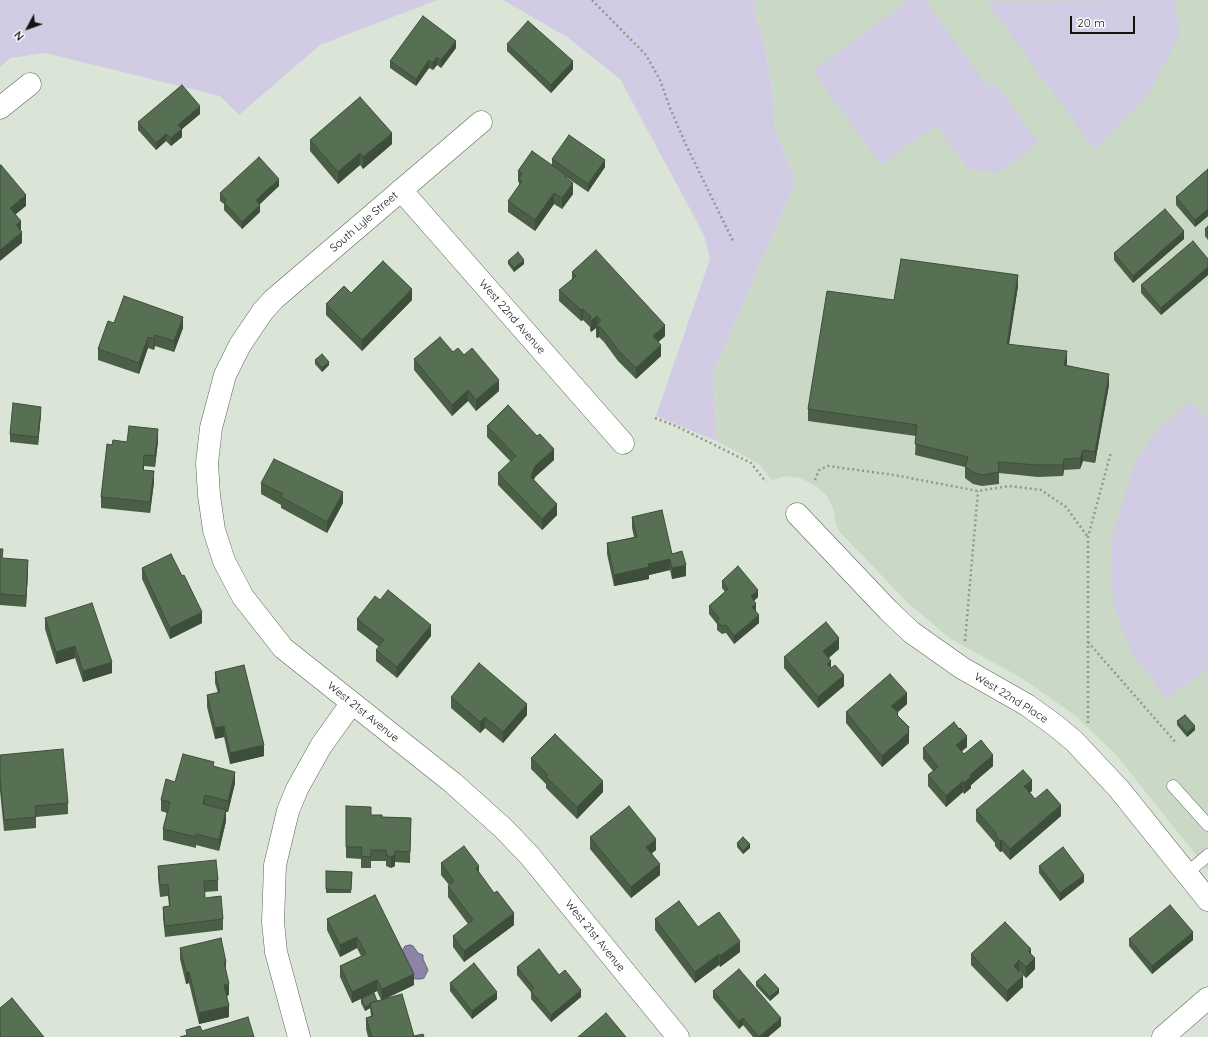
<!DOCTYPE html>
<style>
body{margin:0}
#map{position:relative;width:1208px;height:1037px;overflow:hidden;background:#dae5d8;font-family:Quicksand,sans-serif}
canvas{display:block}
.north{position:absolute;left:8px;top:8px;width:40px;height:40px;-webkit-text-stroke:3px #fff;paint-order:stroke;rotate:229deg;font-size:11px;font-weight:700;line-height:16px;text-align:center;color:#111511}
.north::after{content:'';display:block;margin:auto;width:14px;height:18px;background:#111511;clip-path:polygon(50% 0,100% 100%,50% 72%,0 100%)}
.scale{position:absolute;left:1070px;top:16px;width:65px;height:18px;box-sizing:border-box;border:2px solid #111511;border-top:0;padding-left:5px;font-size:12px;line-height:14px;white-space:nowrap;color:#111511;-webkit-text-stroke:3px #fff;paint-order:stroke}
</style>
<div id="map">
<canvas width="1208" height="1037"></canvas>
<div class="north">N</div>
<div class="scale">20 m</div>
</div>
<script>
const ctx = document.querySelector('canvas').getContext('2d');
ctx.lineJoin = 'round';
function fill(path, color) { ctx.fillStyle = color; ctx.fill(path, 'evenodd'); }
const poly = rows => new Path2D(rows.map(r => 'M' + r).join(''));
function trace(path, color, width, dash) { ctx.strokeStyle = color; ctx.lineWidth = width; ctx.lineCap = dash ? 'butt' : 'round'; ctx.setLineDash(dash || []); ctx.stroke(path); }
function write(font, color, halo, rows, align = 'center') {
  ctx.font = font + ' Quicksand,sans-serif'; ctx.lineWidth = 3; ctx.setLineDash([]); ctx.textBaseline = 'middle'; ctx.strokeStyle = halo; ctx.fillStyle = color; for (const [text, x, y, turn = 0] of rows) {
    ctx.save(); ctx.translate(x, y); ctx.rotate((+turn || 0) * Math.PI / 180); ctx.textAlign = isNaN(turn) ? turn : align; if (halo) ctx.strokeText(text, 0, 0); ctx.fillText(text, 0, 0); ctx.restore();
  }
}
const built = poly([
 [756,0,1208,0,1208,870,1117,756,1076,716,1020,677,951,639,909,604,840,532,836,525,833,508,827,496,816,486,800,478,786,476,772,480,759,464,717,441,713,374,796,181,775,131,771,81,764,43,754,9]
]);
const green = poly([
 [0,0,437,0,320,45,239,115,220,96,45,53,11,58,0,67],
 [503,0,756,0,754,9,764,43,771,81,775,131,796,181,713,374,717,441,656,416,710,259,704,235,620,79,567,37],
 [909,0,925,0,988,87,995,83,1039,143,998,173,968,169,936,125,881,165,813,71],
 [1175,0,1180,33,1150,92,1095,150,986,1],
 [1190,401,1208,419,1208,669,1167,699,1131,652,1113,602,1111,540,1135,462,1156,432]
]);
const water = poly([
 [410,945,413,946,418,953,423,955,423,959,428,970,424,978,421,979,415,979,412,977,402,951,405,946,410,945]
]);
const path = poly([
 [592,0,646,55,660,80,670,108,687,147,734,243],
 [655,418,676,426,751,463,766,482],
 [815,480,819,470,828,466,894,475,978,491,1009,486,1041,490,1066,507,1088,537],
 [965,641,978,491],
 [1088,642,1177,744],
 [1088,723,1088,537,1111,452]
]);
const lane = poly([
 [1173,786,1208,825],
 [1187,873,1208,855]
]);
const street = poly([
 [0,108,30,84],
 [481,122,274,299,263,311,240,345,225,375,211,428,207,463,209,495,214,530,224,561,243,597,283,648,453,783,503,828,529,855,678,1037],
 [401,190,623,443],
 [797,514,888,610,911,632,962,668,1027,705,1056,726,1074,741,1119,789,1208,900],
 [299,1037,276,952,273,922,275,865,288,811,297,789,321,746,351,704]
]);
const secondary = poly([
 [1163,1037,1208,998]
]);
const wall = poly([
 [507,44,573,69,551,93,507,51],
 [456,48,441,68,437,65,433,70,429,68,416,86,390,68,390,61],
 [200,114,182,129,182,137,171,146,166,141,156,150,138,130,138,122],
 [310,140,392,144,363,169,360,165,338,184,310,151],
 [552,159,605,167,588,192,566,177,573,194,562,209,554,204,535,231,508,212,508,201,519,186,519,182,518,182,518,171,552,165],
 [1208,169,1208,216,1195,227,1176,205,1176,197],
 [279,186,259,204,260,212,242,229,224,210,224,204,220,201,220,193],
 [1208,226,1208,240,1205,236,1205,229],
 [1184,239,1133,283,1114,260,1114,253],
 [1208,259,1208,275,1161,315,1141,293,1141,285],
 [508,261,524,264,514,272,508,264],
 [572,272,665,336,658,342,661,356,636,379,618,361,604,342,599,337,597,338,596,337,596,328,591,332,590,330,590,327,583,320,581,321,559,301,559,290,572,280],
 [1018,286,1009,345,1067,363,1066,366,1109,385,1095,463,1083,461,1080,469,1064,470,1063,476,1038,477,999,473,999,484,982,486,973,484,965,478,965,467,915,455,916,436,808,421,808,409,894,300],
 [351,293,412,300,362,351,326,315,326,304],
 [114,323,183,328,174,352,155,346,154,350,148,348,139,374,98,360,98,349],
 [453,352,499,391,476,411,468,401,452,416,414,370,414,359],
 [315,360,329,365,322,372,315,364],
 [41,414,38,445,10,442,10,434],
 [487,426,554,460,535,477,534,480,557,515,542,530,498,485,498,473,511,462,487,437],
 [158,441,155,467,144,466,144,470,154,482,150,513,101,508,101,497,127,442],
 [261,483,343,503,327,533,281,508,281,505,261,494],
 [632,517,672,554,686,576,672,579,670,570,649,575,649,579,614,586,607,554,607,543,634,537,632,528],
 [0,549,3,558,28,571,26,607,0,605],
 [142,568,202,623,170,639,142,579],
 [722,581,758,597,754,601,756,611,759,623,734,644,726,633,722,634,717,630,717,624,709,614,709,606,725,592,722,588],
 [380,600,431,636,397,678,376,661,376,650,379,647,357,630,357,619],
 [45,618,112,673,83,682,75,658,56,664,45,629],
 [839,649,829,658,831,661,831,668,844,686,818,708,784,668,784,657],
 [215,672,264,756,230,764,224,737,215,739,207,707,207,695,218,693,215,683],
 [451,697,527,715,503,743,485,728,480,733,451,708],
 [907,704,898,712,898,717,909,731,909,743,882,767,846,723,846,712],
 [1177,721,1195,730,1187,737,1177,725],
 [967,747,962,751,964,754,993,766,971,785,971,788,964,794,963,792,946,807,928,786,928,775,933,771,923,759,923,748],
 [0,755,68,803,68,814,36,817,36,828,4,831,0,791],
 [531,758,603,792,577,819,546,788,546,784,531,769],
 [214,766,235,783,228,812,226,812,226,821,219,851,196,845,196,848,163,840,163,829,167,813,161,811,161,800,175,782],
 [1032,791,1030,792,1035,799,1061,816,1010,860,1002,851,1000,852,995,846,995,843,976,821,976,810],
 [346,806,371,815,382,817,411,818,410,863,395,862,395,866,391,868,386,866,386,861,371,861,371,868,361,868,361,859,346,858],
 [590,837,656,850,652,853,660,875,631,898,590,849],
 [737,843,750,848,743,854,737,847],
 [441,863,479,872,514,925,464,962,453,947,453,936,468,924,448,897,448,886,449,885,441,875],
 [158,866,218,880,218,891,205,892,205,898,223,919,223,930,165,937,163,918,163,907,169,906,168,896,160,897,158,877],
 [1039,866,1084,882,1060,901,1039,873],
 [326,871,352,872,351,893,326,893],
 [375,895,414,985,385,999,414,1036,424,1037,368,1037,366,1029,366,1018,371,1016,370,1008,365,1011,361,1003,361,999,377,1001,381,1000,377,991,352,1003,340,977,340,966,361,956,357,948,340,957,327,930,327,919],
 [655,919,698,927,740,952,720,967,719,965,695,983,655,930],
 [1129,939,1193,940,1152,974,1129,946],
 [180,948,226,973,229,995,227,996,229,1017,199,1024,189,983,186,984,180,959],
 [971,954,1031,954,1035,969,1026,978,1019,971,1023,987,1007,1002,971,965],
 [517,967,559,975,581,997,551,1022,531,999,531,992,517,975],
 [756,982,779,993,770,1001,756,986],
 [450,983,497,999,472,1019,450,991],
 [713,991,781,1026,768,1037,753,1037,743,1025,739,1029,713,998]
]);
const shadedWall = poly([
 [456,41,456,48,441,68,441,60],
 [437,57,437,65,433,70,433,63],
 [429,60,429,68,416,86,416,79],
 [573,61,573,69,551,93,551,85],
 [200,106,200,114,182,129,182,137,171,146,171,138,178,125],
 [392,133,392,144,363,169,363,157],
 [166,134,166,141,156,150,156,143],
 [360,153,360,165,338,184,338,172],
 [605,160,605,167,588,192,588,184],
 [279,179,279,186,256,208,256,200],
 [573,183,573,194,562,209,562,198],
 [554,193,554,204,535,231,535,220],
 [26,195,26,206,10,219,10,208],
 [260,205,260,212,242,229,242,222],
 [1208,209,1208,216,1195,227,1195,220],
 [21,221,21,232,16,225],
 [1184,231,1184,239,1133,283,1133,276],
 [22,232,22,243,0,261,0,250],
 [524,260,524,264,514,272,514,268],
 [1208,267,1208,275,1161,315,1161,308],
 [1018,275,1018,286,1007,356,1007,344],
 [412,289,412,300,362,351,362,340],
 [583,309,583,320,581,321,581,310],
 [597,316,597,327,596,326,596,328,591,332,591,321],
 [183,317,183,328,174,352,174,341],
 [665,325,665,336,653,347,653,336],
 [599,326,599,337,597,338,597,327],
 [155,335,155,346,154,350,154,339],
 [148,337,148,348,139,374,139,363],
 [661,345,661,356,636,379,636,368],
 [1067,351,1067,363,1064,376,1064,365],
 [329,362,329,365,322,372,322,368],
 [1109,374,1109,385,1095,463,1095,452],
 [499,380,499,391,476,411,476,400],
 [468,390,468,401,452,416,452,405],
 [41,407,41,414,38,445,38,437],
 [158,429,158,441,155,467,155,456],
 [554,449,554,460,535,477,531,488,531,477,535,466],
 [1083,450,1083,461,1080,469,1080,458],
 [144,455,144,466,143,481,143,470],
 [1064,459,1064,470,1063,476,1063,465],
 [154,471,154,482,150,513,150,502],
 [343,492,343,503,327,533,327,522],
 [557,504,557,515,542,530,542,519],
 [670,559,670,570,649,575,649,579,614,586,614,575,648,564],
 [28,560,28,571,26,607,26,596],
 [686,565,686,576,672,579,672,568],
 [758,590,758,597,751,603,751,596],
 [756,604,756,612,752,607],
 [202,612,202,623,170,639,170,628],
 [759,615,759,623,734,644,734,636],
 [431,625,431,636,397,678,397,667],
 [839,638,839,649,823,662,823,651],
 [75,646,75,658,56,664,56,652],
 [831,661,831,672,827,664],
 [112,662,112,673,83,682,83,671],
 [844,675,844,686,818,708,818,697],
 [907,693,907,704,891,718,891,706],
 [527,704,527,715,503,743,503,732],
 [485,717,485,728,480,733,480,722],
 [224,726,224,737,215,739,215,728],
 [1195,726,1195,730,1187,737,1187,733],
 [909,727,909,733,909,732,909,743,882,767,882,756,908,730],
 [967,736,967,747,956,756,956,745],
 [264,745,264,756,230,764,230,753],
 [993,755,993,766,971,785,971,788,964,794,964,783,970,775],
 [235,772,235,783,228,812,228,801],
 [1032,780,1032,791,1024,797,1024,786],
 [603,781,603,792,577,819,577,807],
 [963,781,963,792,946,807,946,796],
 [205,795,205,806,203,804],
 [1061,805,1061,816,1010,860,1010,849],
 [226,810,226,821,219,851,219,840],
 [656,839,656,850,646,858,646,847],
 [1002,840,1002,851,1000,852,1000,841],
 [750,844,750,848,743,854,743,851],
 [395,855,395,866,391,868,391,857],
 [660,864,660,875,631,898,631,887],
 [479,866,479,877,476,868],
 [1084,875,1084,882,1060,901,1060,893],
 [514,913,514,925,464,962,464,951],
 [1193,932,1193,940,1152,974,1152,966],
 [357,937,357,948,340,957,340,945],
 [740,941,740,952,720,967,720,956],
 [1031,949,1031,960,1028,951],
 [719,954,719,965,695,983,695,972],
 [1035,958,1035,969,1026,978,1026,967],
 [1019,960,1019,971,1014,966],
 [224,962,226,962,226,973],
 [186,972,189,972,189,983,186,984],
 [414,974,414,985,382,1000,382,989],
 [1023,976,1023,987,1007,1002,1007,991],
 [377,980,377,991,352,1003,352,992],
 [229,984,229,995,224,996,224,985],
 [779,989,779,993,770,1001,770,997],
 [581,990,581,997,551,1022,551,1015],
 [497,992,497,999,472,1019,472,1011],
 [370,1005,370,1008,365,1011,365,1007],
 [229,1006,229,1017,199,1024,199,1013],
 [743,1018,743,1025,739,1029,739,1022],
 [781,1018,781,1026,768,1037,759,1037]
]);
const building = poly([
 [423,16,456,41,441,60,437,57,433,63,429,60,416,79,390,61,423,16],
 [528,21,573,61,551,85,507,44,528,21],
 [182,85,200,106,178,125,182,129,171,138,166,134,156,143,138,122,182,85],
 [360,97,392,133,363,157,360,153,338,172,310,140,360,97],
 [569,135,605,160,588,184,552,159,569,135],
 [532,151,566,175,565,177,573,183,562,198,554,193,535,220,508,201,522,181,519,179,522,173,518,171,532,151],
 [259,157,279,179,256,200,260,205,242,222,224,202,226,200,220,193,259,157],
 [1,165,26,195,10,208,21,221,16,225,22,232,0,250,0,166,1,165],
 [1208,169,1208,209,1195,220,1176,197,1208,169],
 [1165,209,1184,231,1133,276,1114,253,1165,209],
 [1208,226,1208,233,1205,229,1208,226],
 [1193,241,1208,259,1208,267,1161,308,1141,285,1193,241],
 [596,250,665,325,653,336,661,345,636,368,618,350,604,331,599,326,597,327,596,326,601,320,597,316,591,321,590,319,591,317,583,309,581,310,559,290,576,276,572,272,596,250],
 [518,252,524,260,514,268,508,261,518,252],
 [901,259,1018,275,1007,344,1067,351,1064,365,1109,374,1095,452,1083,450,1080,458,1064,459,1063,465,1038,465,998,462,999,472,982,475,973,472,965,467,968,457,915,444,917,425,808,409,827,291,894,300,901,259],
 [383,261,412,289,362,340,326,304,344,286,351,293,383,261],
 [124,296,183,317,174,341,155,335,154,339,148,337,139,363,98,349,108,321,114,323,124,296],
 [440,337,453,352,458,348,464,355,472,348,499,380,476,400,468,390,452,405,414,359,440,337],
 [322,354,329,362,322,368,315,360,322,354],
 [13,403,41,407,38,437,10,434,13,403],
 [508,405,537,436,540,434,554,449,535,466,531,477,557,504,542,519,498,473,516,456,487,426,508,405],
 [129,426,158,429,155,456,144,455,143,470,154,471,150,502,101,497,107,444,112,445,113,440,127,442,129,426],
 [274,459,343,492,327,522,281,497,283,494,261,483,274,459],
 [662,510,672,554,682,551,686,565,672,568,670,559,648,564,649,567,614,575,607,543,637,537,632,517,662,510],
 [0,549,3,549,2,558,28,560,26,596,0,594,0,549],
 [171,554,182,576,184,575,202,612,170,628,142,568,171,554],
 [738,566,758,590,751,596,756,604,752,607,759,615,734,636,726,625,722,626,717,622,719,618,709,606,728,589,722,581,738,566],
 [388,590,431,625,397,667,376,650,384,640,357,619,375,596,380,600,388,590],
 [92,603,112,662,83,671,75,646,56,652,45,618,92,603],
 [826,622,839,638,823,651,831,661,827,664,831,668,835,665,844,675,818,697,784,657,826,622],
 [479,663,527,704,503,732,485,717,480,722,451,697,479,663],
 [244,665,264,745,230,753,224,726,215,728,207,695,220,692,215,672,244,665],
 [890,674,907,693,891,706,898,712,897,715,909,727,908,730,909,732,882,756,846,712,890,674],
 [1185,715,1195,726,1187,733,1177,721,1185,715],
 [954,722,959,729,960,728,967,736,956,745,964,754,981,740,993,755,970,775,971,777,964,783,963,781,946,796,928,775,938,767,923,748,954,722],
 [555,734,603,781,577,807,546,777,548,775,531,758,555,734],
 [63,749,68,803,35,806,36,817,4,820,0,779,0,755,63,749],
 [183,754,214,762,213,766,235,772,228,801,205,795,203,804,226,810,219,840,196,834,196,837,163,829,170,802,161,800,166,779,175,782,183,754],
 [1023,770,1032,780,1024,786,1035,799,1047,789,1061,805,1010,849,1002,840,1000,841,995,835,997,834,976,810,1023,770],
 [346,806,371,807,371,815,382,815,382,817,411,818,410,852,395,851,395,855,391,857,386,855,386,850,371,850,371,857,361,856,362,847,346,847,346,806],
 [629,806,656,839,646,847,660,864,631,887,590,837,629,806],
 [743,837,750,844,743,851,737,843,743,837],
 [464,846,479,866,476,868,494,893,497,891,514,913,464,951,453,936,473,920,448,886,454,881,441,863,464,846],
 [1063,847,1084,875,1060,893,1039,866,1063,847],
 [216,860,218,880,204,881,205,898,221,896,223,919,165,926,163,907,170,906,168,885,160,885,158,866,216,860],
 [326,871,352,872,351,890,326,889,326,871],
 [375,895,414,974,382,989,377,980,352,992,340,966,366,954,357,937,340,945,327,919,375,895],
 [679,901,698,927,719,912,740,941,720,956,719,954,695,972,655,919,679,901],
 [1170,905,1193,932,1152,966,1129,939,1170,905],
 [1005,922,1031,949,1028,951,1035,958,1026,967,1019,960,1014,966,1023,976,1007,991,971,954,1005,922],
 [221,938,226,962,224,962,229,984,224,985,229,1006,199,1013,189,972,186,972,180,948,221,938],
 [539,949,559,975,565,970,581,990,551,1015,531,991,534,988,517,967,539,949],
 [474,963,497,992,472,1011,450,983,474,963],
 [739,969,781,1018,759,1037,743,1018,739,1022,713,991,739,969],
 [765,974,779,989,770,997,756,982,765,974],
 [374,993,377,1001,370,1003,370,1005,365,1007,361,999,374,993],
 [402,994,414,1036,423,1034,424,1037,372,1037,366,1018,373,1016,370,1003,402,994],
 [12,998,44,1037,0,1037,0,1035,1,1034,0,1033,0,1008,12,998],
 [606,1013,626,1037,578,1037,606,1013],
 [248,1017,254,1037,180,1037,187,1035,186,1030,200,1026,202,1031,248,1017]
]);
const streetNames = [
 ["South Lyle Street",364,222,-41],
 ["West 22nd Avenue",512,317,49],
 ["West 22nd Place",1011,698,32],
 ["West 21st Avenue",363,712,39],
 ["West 21st Avenue",595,936,51]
];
fill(built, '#c9d9c6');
fill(green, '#d1cce4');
fill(water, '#8c84a7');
trace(water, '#67637a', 1);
trace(lane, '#5e675c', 13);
trace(street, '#5e675c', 23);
trace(secondary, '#5e675c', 23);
trace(path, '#90988f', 2.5, [2, 3]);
trace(lane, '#fff', 12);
trace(street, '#fff', 22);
trace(secondary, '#fff', 22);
fill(wall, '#4b5f47');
fill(shadedWall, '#3d4e3a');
fill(building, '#576f53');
trace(building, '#3d4e3a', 1);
write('11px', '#111511', '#fff', streetNames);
</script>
